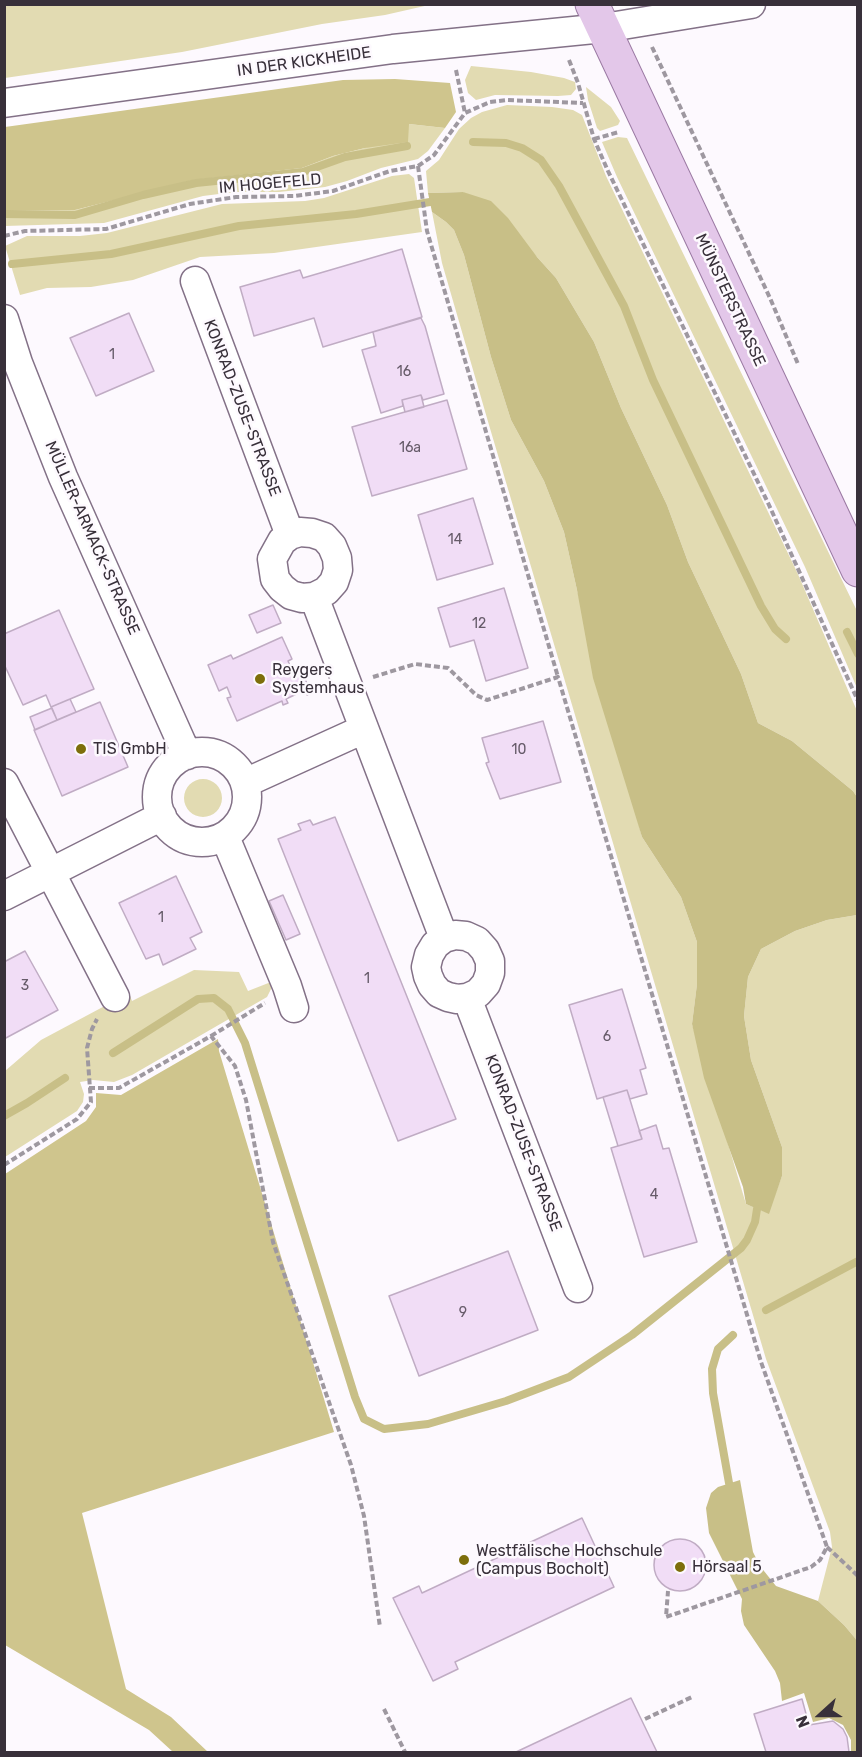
<!DOCTYPE html>
<meta charset="utf-8">
<style>
body{margin:0}
#map{position:relative;width:862px;height:1757px;overflow:hidden;background:#fdf9fe;font-family:Rubik,sans-serif}
canvas{display:block}
.frame{position:absolute;inset:0;border:6px solid #38303a;pointer-events:none}
.north{position:absolute;left:790px;top:1685px;width:60px;height:60px;-webkit-text-stroke:4px #fdf9fe;paint-order:stroke;rotate:249deg;font-size:16px;font-weight:700;line-height:24px;text-align:center;color:#38303a}
.north::after{content:'';display:block;margin:auto;width:21px;height:27px;background:#38303a;clip-path:polygon(50% 0,100% 100%,50% 72%,0 100%)}
</style>
<div id="map">
<canvas width="862" height="1757"></canvas>
<div class="frame"></div>
<div class="north">N</div>
</div>
<script>
const ctx = document.querySelector('canvas').getContext('2d');
ctx.lineJoin = 'round';
function fill(path, color) { ctx.fillStyle = color; ctx.fill(path, 'evenodd'); }
const poly = rows => new Path2D(rows.map(r => 'M' + r).join(''));
function trace(path, color, width, dash) { ctx.strokeStyle = color; ctx.lineWidth = width; ctx.lineCap = dash ? 'butt' : 'round'; ctx.setLineDash(dash || []); ctx.stroke(path); }
function write(font, color, halo, rows, align = 'center') {
  ctx.font = font + ' Rubik,sans-serif'; ctx.lineWidth = 5; ctx.setLineDash([]); ctx.textBaseline = 'middle'; ctx.strokeStyle = halo; ctx.fillStyle = color; for (const [text, x, y, turn = 0] of rows) {
    ctx.save(); ctx.translate(x, y); ctx.rotate((+turn || 0) * Math.PI / 180); ctx.textAlign = isNaN(turn) ? turn : align; if (halo) ctx.strokeText(text, 0, 0); ctx.fillText(text, 0, 0); ctx.restore();
  }
}
const green = poly([
 [4,5,5,4,429,5,385,15,322,24,182,52,5,78],
 [471,66,531,72,564,78,575,82,576,89,571,95,558,96,495,95,476,100,468,93,465,80],
 [586,87,611,107,620,121,618,125,600,131,597,128,588,100],
 [507,105,552,107,573,110,582,115,606,176,797,572,857,711,857,797,853,791,792,741,758,723,741,674,688,562,667,505,621,408,594,342,556,278,537,257,463,192,428,193,426,171,439,160,459,129,471,118,482,112],
 [409,124,445,128,428,151,418,159,381,168,347,181,325,187,279,192,235,192,203,196,104,223,5,226,4,211,75,210,193,180,302,168,333,156,365,148],
 [618,137,627,138,857,611,857,688,805,567,617,177,602,142],
 [409,174,414,178,422,232,274,253,200,257,133,280,91,287,47,288,20,295,5,246,27,236,80,236,107,233,222,204,305,201,324,198,392,176],
 [432,212,446,222,454,230,464,255,491,357,511,420,544,481,564,532,577,590,642,837,681,897,697,942,697,984,692,1024,746,1204,768,1213,782,1176,782,1147,751,1060,744,1016,748,977,761,949,795,931,827,920,857,915,857,1643,855,1638,844,1625,818,1601,832,1547,830,1532,766,1359,489,425,442,263],
 '184 798a19 19 0 1 1 38 0a19 19 0 1 1-38 0Z',
 [194,970,239,972,248,991,271,982,273,985,267,997,132,1075,114,1082,93,1080,80,1082,84,1094,83,1102,77,1111,5,1157,5,1071,41,1040,129,993,132,1001]
]);
const forest = poly([
 [395,79,450,83,456,112,445,128,409,124,408,142,365,148,333,156,302,168,193,180,75,210,5,211,5,127,343,80],
 [218,1039,219,1051,334,1432,82,1513,126,1689,171,1717,208,1752,173,1752,149,1730,5,1645,5,1174,86,1121,96,1107,96,1093,121,1095]
]);
const water = poly([
 [463,192,491,201,508,218,537,257,556,278,594,342,621,408,667,505,688,562,741,674,758,723,792,741,853,791,857,797,857,915,827,920,795,931,761,949,748,977,744,1016,751,1060,782,1147,782,1176,769,1214,746,1204,743,1187,704,1078,692,1024,697,984,697,942,681,897,642,837,593,678,577,590,564,532,544,481,511,420,491,357,464,255,454,230,446,222,432,212,428,193],
 [740,1480,753,1552,760,1566,776,1586,818,1601,844,1625,855,1638,858,1643,857,1752,851,1752,851,1740,843,1725,829,1718,813,1722,804,1693,782,1701,780,1683,775,1671,744,1625,741,1611,742,1599,709,1533,706,1508,711,1493,718,1487]
]);
const stream = poly([
 [473,142,506,143,522,148,541,160,559,186,624,306,653,380,761,606,775,629,786,639],
 [4,214,75,215,143,195,196,183,303,172,345,157,407,146],
 [12,264,111,254,239,226,356,214,430,202],
 [847,632,858,654],
 [113,1053,198,999,214,998,228,1009,245,1043,355,1397,364,1419,384,1429,428,1424,506,1401,569,1377,632,1335,741,1248,747,1240,755,1222,757,1209],
 [4,1116,27,1103,65,1078],
 [766,1310,858,1261],
 [729,1483,713,1393,712,1369,718,1349,733,1335]
]);
const building = poly([
 [402,249,422,317,323,347,314,318,254,336,240,287,300,270,303,278,402,249],
 [129,313,154,371,96,396,70,338,129,313],
 [421,318,425,326,444,394,423,400,421,395,402,400,403,406,381,413,362,350,376,346,373,332,421,318],
 [421,395,424,407,405,412,402,400,421,395],
 [447,400,467,469,372,496,352,427,447,400],
 [473,498,493,564,437,580,418,515,473,498],
 [504,588,528,668,486,681,474,640,450,647,438,608,504,588],
 [273,605,281,623,257,633,249,615,273,605],
 [59,610,94,689,51,707,46,695,23,705,4,664,4,634,59,610],
 [282,637,292,659,288,661,292,670,300,667,311,693,307,695,305,690,286,699,288,703,283,705,282,701,237,721,227,698,231,697,227,687,219,691,208,665,231,655,233,659,282,637],
 [70,699,76,712,57,720,51,707,70,699],
 [100,702,128,767,62,796,34,730,100,702],
 [52,708,57,720,35,730,30,717,52,708],
 [543,721,561,782,500,799,486,763,489,762,482,738,543,721],
 [335,817,456,1119,398,1141,278,839,301,830,298,824,310,820,313,825,335,817],
 [176,876,202,932,190,938,196,949,163,965,159,954,146,959,119,903,176,876],
 [283,895,300,934,286,940,269,901,283,895],
 [25,951,58,1010,4,1039,4,962,25,951],
 [622,989,646,1068,640,1070,647,1094,630,1099,627,1090,597,1099,569,1005,622,989],
 [627,1090,642,1139,618,1146,603,1097,627,1090],
 [656,1125,663,1149,669,1148,697,1242,644,1257,611,1148,642,1139,639,1131,656,1125],
 [508,1251,538,1330,419,1376,389,1296,508,1251],
 [582,1518,614,1587,455,1662,458,1669,433,1681,393,1598,419,1586,422,1593,582,1518],
 '654 1565a26 26 0 1 1 52 0a26 26 0 1 1-52 0Z',
 [631,1698,657,1752,516,1752,631,1698],
 [802,1699,809,1725,833,1721,843,1729,847,1737,849,1752,766,1752,754,1714,802,1699]
]);
const path = poly([
 [652,47,770,298,798,364],
 [569,60,578,83,594,139,608,171,769,505,858,701],
 [456,70,465,113],
 [594,139,619,132],
 [418,166,427,231,558,677],
 [4,236,25,231,106,229,190,204,236,197,294,196,333,191,390,171,418,166,434,155,465,113,490,102,507,100,583,103],
 [373,677,415,664,448,668,476,695,487,700,558,677,761,1362,827,1547,820,1560,811,1567,666,1617,668,1591],
 [211,1036,265,1003],
 [89,1088,119,1088,211,1036,235,1066,246,1100,273,1242,351,1465,364,1516,380,1627],
 [4,1165,77,1119,91,1102,87,1048,92,1029,97,1019],
 [827,1547,858,1576],
 [384,1709,405,1752],
 [645,1719,692,1697]
]);
const minor = poly([
 [4,103,393,49,604,28,751,4],
 [195,281,290,535,300,532,312,533,324,537,332,546,337,558,338,570,334,582,326,591,314,597,302,598,291,595,282,588,275,579,272,559,282,541,290,535],
 [4,319,18,363,63,477,187,755],
 [314,597,444,938,435,945,429,955,426,967,428,976,432,985,439,993,448,997,457,999,467,998,478,993,486,984,490,973,490,961,485,950,477,941,466,936,455,935,444,938],
 '157 797a45 45 0 1 1 90 0a45 45 0 1 1-90 0Z',
 [4,783,115,997],
 [245,783,364,729],
 [225,837,287,986,294,1008],
 [4,896,162,816],
 [467,998,578,1288]
]);
const major = poly([
 [592,4,858,570]
]);
const markers = [
 [260,679,6,"#7d6e0b"],
 [81,749,6,"#7d6e0b"],
 [464,1560,6,"#7d6e0b"],
 [680,1567,6,"#7d6e0b"]
];
const numberNames = [
 ["1",112,355],
 ["16",404,372],
 ["16a",410,448],
 ["14",455,540],
 ["12",479,624],
 ["10",519,750],
 ["1",161,918],
 ["1",367,979],
 ["3",25,986],
 ["6",607,1037],
 ["4",654,1195],
 ["9",463,1313]
];
const streetNames = [
 ["IN DER KICKHEIDE",304,62,-8],
 ["IM HOGEFELD",270,184,-5],
 ["MÜNSTERSTRASSE",730,300,65],
 ["KONRAD-ZUSE-STRASSE",242,408,69],
 ["MÜLLER-ARMACK-STRASSE",92,538,66],
 ["KONRAD-ZUSE-STRASSE",523,1143,69]
];
const poiNames = [
 ["Reygers",272,670],
 ["Systemhaus",272,688],
 ["TIS GmbH",93,749],
 ["Westfälische Hochschule",476,1551],
 ["(Campus Bocholt)",476,1569],
 ["Hörsaal 5",692,1567]
];
fill(green, '#e2dbb2');
fill(forest, '#cfc58d');
fill(water, '#c8bf87');
trace(stream, '#c8bf87', 8);
fill(building, '#f1ddf6');
trace(building, '#c0acc4', 1.5);
trace(minor, '#837187', 31);
trace(major, '#9b7aa3', 35);
trace(path, '#9e98a0', 4, [6, 3]);
trace(minor, '#fff', 28);
trace(major, '#e3c7e9', 33);
for (const [x, y, r, color] of markers) { const dot = new Path2D(); dot.arc(x, y, r, 0, 2 * Math.PI); ctx.fillStyle = color; ctx.fill(dot); trace(dot, '#fdf9fe', 2); }
write('14px', '#665b69', null, numberNames);
write('16px', '#38303a', '#fdf9fe', streetNames);
write('16px', '#38303a', '#fdf9fe', poiNames, 'left');
</script>
